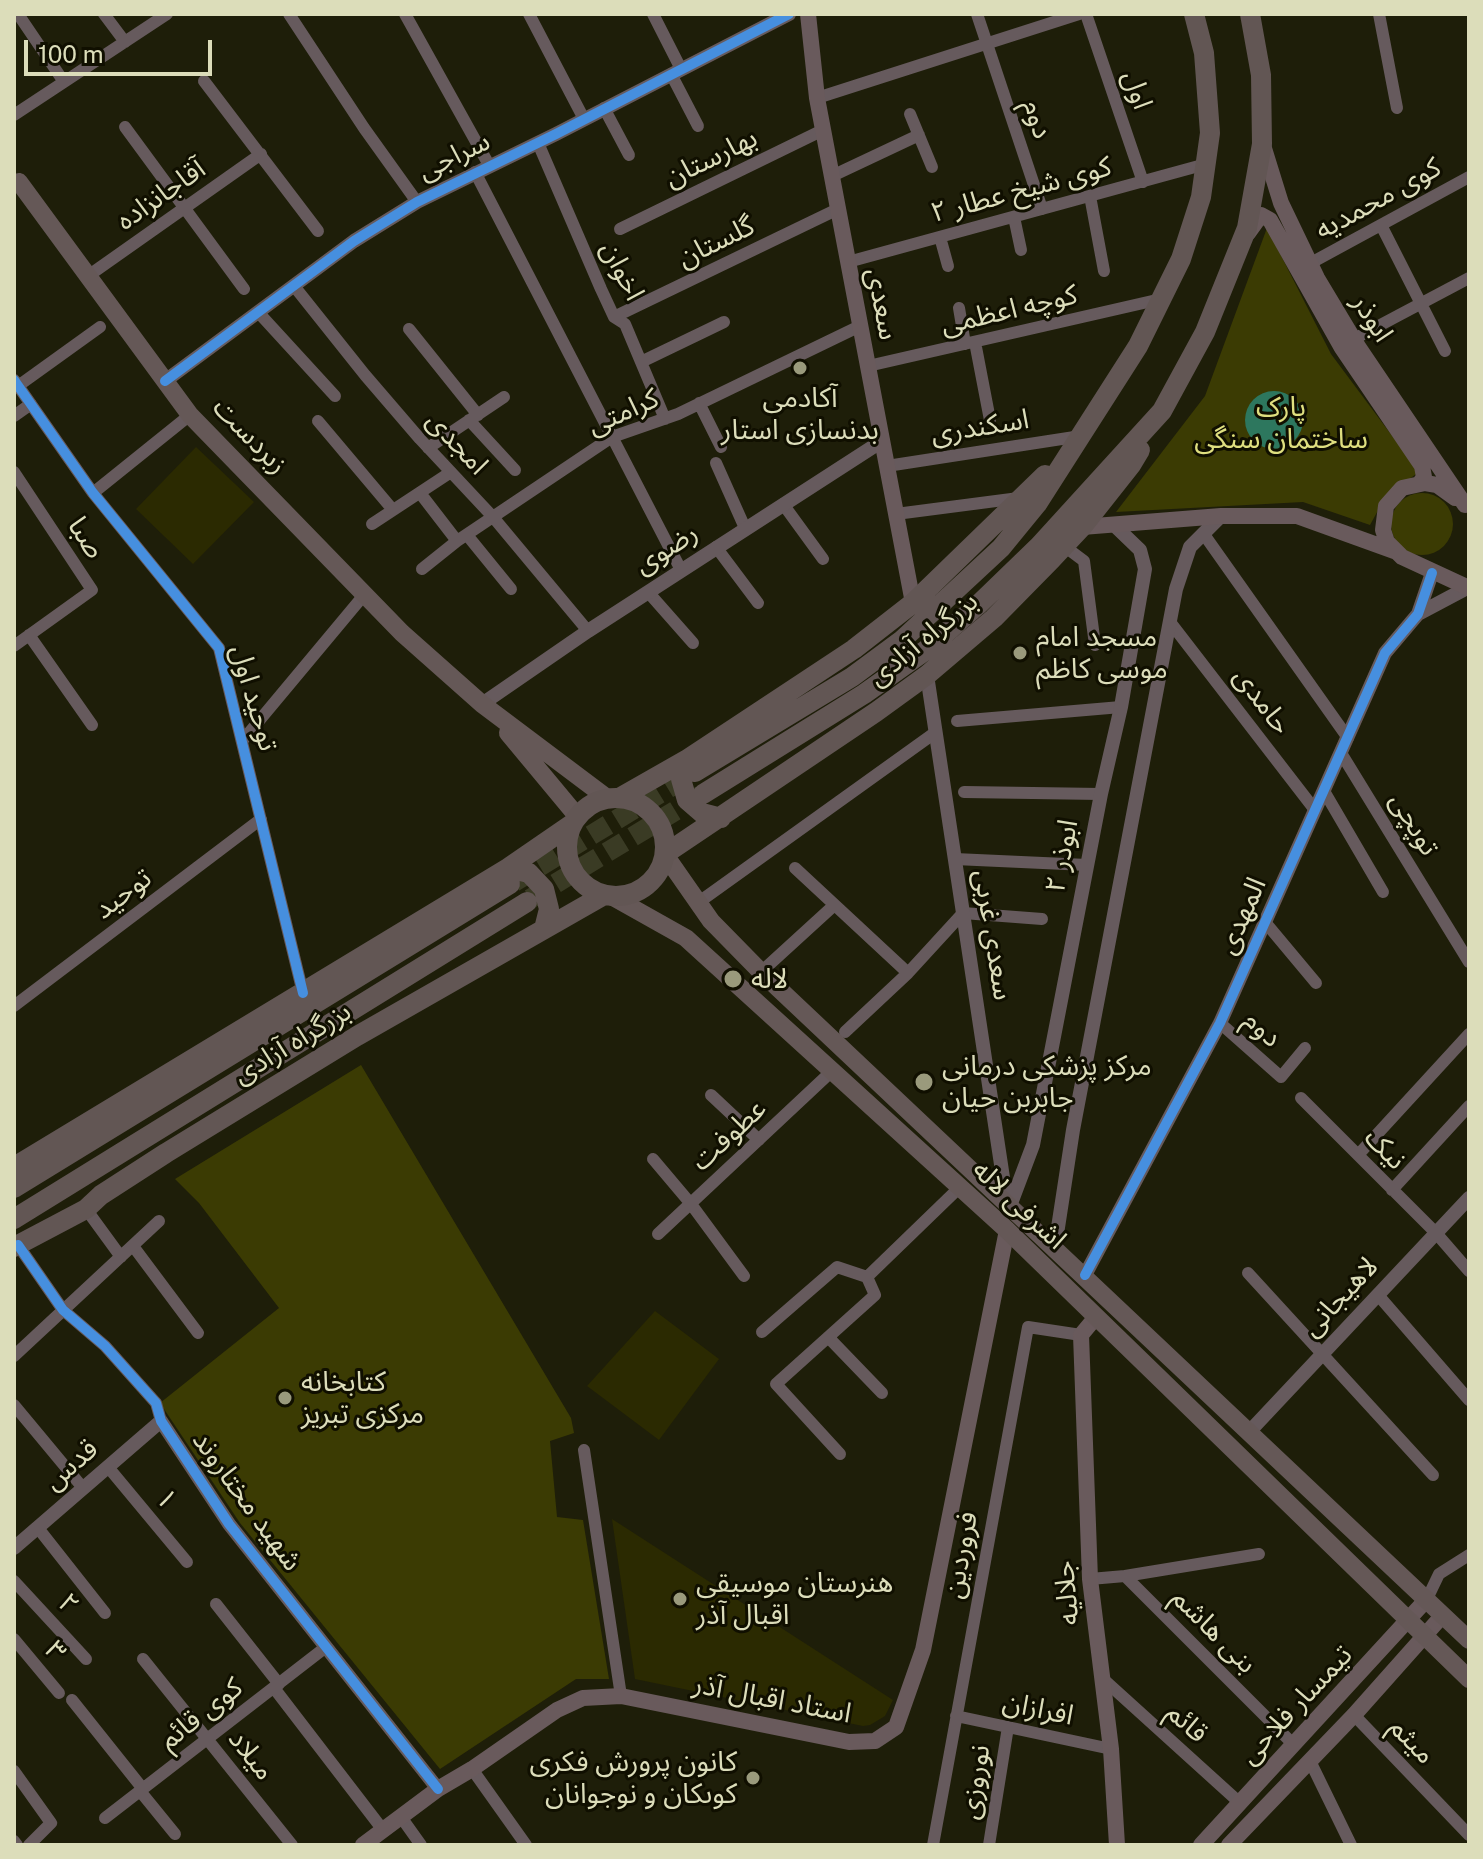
<!DOCTYPE html>
<meta charset="utf-8">
<style>
body{margin:0}
#map{position:relative;width:1483px;height:1859px;overflow:hidden;background:#1e1e09;font-family:"Public Sans",sans-serif}
canvas{display:block}
.frame{position:absolute;inset:0;border:16px solid #dcddba;pointer-events:none}
.scale{position:absolute;left:24px;top:40px;width:188px;height:36px;box-sizing:border-box;border:4px solid #dcddba;border-top:0;padding-left:10px;font-size:24px;line-height:28px;white-space:nowrap;color:#dcddba;-webkit-text-stroke:6px #100f00;paint-order:stroke}
</style>
<div id="map">
<canvas width="1483" height="1859"></canvas>
<div class="frame"></div>
<div class="scale">100 m</div>
</div>
<script>
const ctx = document.querySelector('canvas').getContext('2d');
ctx.lineJoin = 'round';
function fill(path, color) { ctx.fillStyle = color; ctx.fill(path, 'evenodd'); }
const poly = rows => new Path2D(rows.map(r => 'M' + r).join(''));
function trace(path, color, width, dash) { ctx.strokeStyle = color; ctx.lineWidth = width; ctx.lineCap = dash ? 'butt' : 'round'; ctx.setLineDash(dash || []); ctx.stroke(path); }
function write(font, color, halo, rows, align = 'center') {
  ctx.font = font + ' "Public Sans","Noto Sans Arabic",sans-serif'; ctx.lineWidth = 6; ctx.setLineDash([]); ctx.textBaseline = 'middle'; ctx.strokeStyle = halo; ctx.fillStyle = color; for (const [text, x, y, turn = 0] of rows) {
    ctx.save(); ctx.translate(x, y); ctx.rotate((+turn || 0) * Math.PI / 180); ctx.textAlign = isNaN(turn) ? turn : align; if (halo) ctx.strokeText(text, 0, 0); ctx.fillText(text, 0, 0); ctx.restore();
  }
}
const built = poly([
 [196,447,254,502,193,564,136,509],
 [655,1311,719,1359,659,1440,587,1386],
 [612,1519,893,1700,885,1716,870,1725,863,1726,635,1679]
]);
const green = poly([
 [1267,228,1331,354,1419,472,1386,496,1370,525,1303,502,1116,512,1205,396],
 '1391 524a31 31 0 1 1 62 0a31 31 0 1 1-62 0Z',
 [361,1065,571,1418,574,1433,550,1441,557,1517,583,1520,609,1679,576,1679,440,1769,240,1523,160,1403,279,1308,199,1203,175,1179]
]);
const water = poly([
 '1245 420a29 29 0 1 1 58 0a29 29 0 1 1-58 0Z'
]);
const trunkTunnel = poly([
 [514,882,695,772],
 [530,899,703,794]
]);
const minor = poly([
 [18,14,64,82],
 [104,14,125,42],
 [289,14,364,128,417,202],
 [405,14,489,165],
 [529,14,584,119],
 [653,14,681,69],
 [977,14,1042,209],
 [1086,14,1143,182],
 [1379,14,1397,108],
 [671,74,698,126],
 [204,81,318,231],
 [817,98,1079,14],
 [604,108,629,155],
 [910,114,932,167],
 [14,115,167,14],
 [125,127,244,289],
 [538,143,601,289,614,317,625,324,665,419],
 [475,172,681,570],
 [832,176,919,135],
 [1090,196,1104,271],
 [1014,217,1021,250],
 [1381,225,1445,351],
 [620,229,823,130],
 [940,237,948,266],
 [848,262,1206,164],
 [1309,264,1469,177],
 [88,276,261,154],
 [294,286,365,375,420,439,493,517,588,631],
 [959,308,965,344],
 [258,312,335,396],
 [614,317,838,209],
 [409,329,478,415],
 [1354,339,1469,278],
 [975,342,990,420],
 [641,362,724,322],
 [868,366,1161,299],
 [14,380,93,493,219,648,303,993],
 [18,386,100,327],
 [699,403,721,447],
 [14,416,31,404],
 [469,420,515,470],
 [318,421,393,510],
 [428,448,504,397],
 [716,463,745,528],
 [887,466,1081,436],
 [14,472,92,590,14,646],
 [93,493,190,415],
 [420,493,457,541],
 [783,504,823,559],
 [896,514,1019,498],
 [372,524,451,472],
 [1203,533,1348,738],
 [467,535,511,589],
 [1064,546,1084,561,1095,645],
 [716,547,758,603],
 [422,569,457,541,612,437,678,414,860,326],
 [648,592,693,643],
 [1170,622,1315,810],
 [29,635,92,725],
 [957,721,1121,707],
 [243,740,364,595],
 [1341,753,1469,962],
 [1324,791,1383,892],
 [964,792,1101,794],
 [955,859,1087,865],
 [795,868,908,973],
 [699,902,936,732],
 [1265,922,1316,983],
 [761,972,830,909],
 [14,1006,261,819],
 [1220,1023,1281,1077,1305,1048],
 [845,1032,908,973,963,913,1042,919],
 [711,1095,759,1140],
 [1301,1098,1436,1233,1469,1271],
 [1358,1155,1469,1034],
 [653,1159,691,1204,744,1276],
 [1392,1190,1469,1106],
 [86,1209,121,1257],
 [658,1234,832,1071],
 [18,1245,63,1310,105,1346,156,1403,161,1421],
 [133,1246,198,1333],
 [1248,1273,1433,1475],
 [867,1277,960,1187],
 [1378,1295,1469,1400],
 [762,1332,837,1267,867,1277],
 [828,1337,882,1393],
 [14,1356,159,1221],
 [14,1405,83,1488],
 [584,1450,621,1696],
 [840,1454,776,1384,875,1295,867,1277],
 [108,1467,187,1562],
 [38,1528,105,1613],
 [1125,1576,1259,1554],
 [1090,1579,1125,1576,1294,1745],
 [14,1581,86,1659],
 [1427,1599,1439,1574,1469,1555],
 [216,1604,279,1684],
 [14,1639,59,1693],
 [143,1659,292,1845],
 [1102,1678,1240,1803],
 [274,1688,383,1830],
 [72,1700,143,1789],
 [1354,1715,1469,1835],
 [956,1716,1111,1749],
 [1310,1761,1351,1845],
 [472,1769,526,1845],
 [14,1771,51,1823,29,1845],
 [140,1791,175,1834],
 [401,1817,421,1845],
 [105,1818,326,1647],
 [14,1841,17,1845],
 [933,1845,1028,1327,1081,1335],
 [989,1845,1008,1727]
]);
const tertiary = poly([
 [165,381,354,241,417,202,556,134,789,14],
 [1418,614,1467,588],
 [927,675,1007,1204],
 [482,704,588,631,882,441],
 [1010,1206,1033,1145,1101,794,1121,707,1145,569,1140,550,1114,525],
 [1055,1247,1073,1130,1176,589,1190,547,1221,516],
 [1085,1275,1220,1023,1385,653,1418,614,1432,573],
 [1250,1431,1469,1198],
 [14,1548,161,1421,229,1524,438,1789]
]);
const secondary = poly([
 [808,14,817,98,913,603],
 [1263,145,1281,203,1317,278,1359,348,1465,505],
 [1248,233,1261,215,1270,220,1342,348,1422,466,1424,477,1420,483],
 [1455,498,1437,485,1425,483,1402,488,1386,506,1383,530,1387,542,1402,557,1469,588],
 [1082,527,1221,516,1297,516,1394,551],
 [1096,1317,1081,1335,1090,1579,1111,1749,1117,1845],
 [363,1845,438,1789,472,1769,557,1710,583,1698,621,1696,849,1742,875,1741,896,1727,923,1650,1007,1230],
 [1201,1845,1427,1599],
 [1229,1845,1354,1715,1443,1615]
]);
const primary = poly([
 [19,182,190,415,402,633,482,704,607,798],
 [508,733,577,816],
 [665,855,711,921,761,972,1469,1640],
 [613,897,686,938,1007,1230,1469,1679]
]);
const trunk = poly([
 [686,760,681,779,687,800,702,813,721,818],
 [695,772,852,677,902,640,1001,548,1037,504,1076,443,1138,346,1181,259,1201,197,1210,133,1204,53,1194,14],
 [703,794,864,694,926,650,978,605,1039,546,1162,411,1205,332,1247,228,1262,144,1261,75,1250,14],
 [621,797,686,760,854,649,913,603,1045,475],
 '567 847a49 49 0 1 1 98 0a49 49 0 1 1-98 0Z',
 [665,854,876,712,927,675,994,618,1052,559,1082,527,1131,465,1140,450],
 [508,868,529,873,544,889,549,909,544,929],
 [14,1167,508,868,572,824],
 [14,1188,510,884],
 [14,1219,527,902],
 [14,1247,86,1209,101,1195,166,1153,357,1036,604,895]
]);
const cycleway = poly([
 [14,380,93,493,219,648,303,993],
 [165,381,354,241,417,202,556,134,789,14],
 [18,1245,63,1310,105,1346,156,1403,161,1421,229,1524,438,1789],
 [1085,1275,1220,1023,1385,653,1418,614,1432,573]
]);
const markers = [
 [800,368,8,"#9a9a7c"],
 [1020,653,8,"#9a9a7c"],
 [733,979,10,"#9a9a7c"],
 [924,1082,10,"#9a9a7c"],
 [285,1398,8,"#9a9a7c"],
 [680,1599,8,"#9a9a7c"],
 [753,1778,8,"#9a9a7c"]
];
const streetNames = [
 ["اول",1137,90,71],
 ["دوم",1037,119,71],
 ["سراجی",454,156,-26],
 ["بهارستان",711,158,-26],
 ["کوی شیخ عطار ۲",1021,190,-15],
 ["آقاجانزاده",161,195,-35],
 ["کوی محمدیه",1378,199,-29],
 ["گلستان",716,242,-26],
 ["اخوان",622,271,63],
 ["سعدی",882,304,79],
 ["کوچه اعظمی",1009,310,-13],
 ["ابوذر",1372,318,58],
 ["کرامتی",623,412,-24],
 ["اسکندری",980,427,-9],
 ["زبردست",250,436,46],
 ["امجدی",457,443,47],
 ["صبا",86,538,57],
 ["رضوی",666,549,-33],
 ["بزرگراه آزادی",923,639,-39],
 ["توحید اول",254,698,74],
 ["حامدی",1262,701,53],
 ["توپچی",1414,824,59],
 ["ابوذر ۲",1062,856,-79],
 ["توحید",123,894,-37],
 ["المهدی",1242,916,-66],
 ["سعدی غربی",993,935,81],
 ["دوم",1262,1029,41],
 ["بزرگراه آزادی",292,1043,-31],
 ["عطوفت",729,1135,-43],
 ["نیک",1385,1149,45],
 ["اشرفی لاله",1019,1205,43],
 ["لاهیجانی",1340,1297,-47],
 ["قدس",71,1465,-41],
 ["۱",166,1499,50],
 ["شهید مختاروند",247,1501,54],
 ["فروردین",961,1555,-80],
 ["جلالیه",1067,1593,-95],
 ["۲",68,1604,47],
 ["بنی هاشم",1214,1631,45],
 ["۳",55,1651,50],
 ["استاد اقبال آذر",772,1699,11],
 ["تیمسار فلاحی",1296,1705,-47],
 ["افرازان",1038,1709,12],
 ["کوی قائم",201,1714,-38],
 ["قائم",1187,1723,42],
 ["میثم",1412,1741,46],
 ["میلاد",251,1755,52],
 ["نوروزی",975,1782,-81]
];
const poiNames = [
 ["آکادمی",800,398,"center"],
 ["بدنسازی استار",800,430,"center"],
 ["مسجد امام",1036,637],
 ["موسی کاظم",1036,669],
 ["لاله",751,979],
 ["مرکز پزشکی درمانی",942,1066],
 ["جابربن حیان",942,1098],
 ["کتابخانه",301,1382],
 ["مرکزى تبریز",301,1414],
 ["هنرستان موسیقی",696,1583],
 ["اقبال آذر",696,1615],
 ["کانون پرورش فکرى",737,1762,"right"],
 ["کوىکان و نوجوانان",737,1794,"right"]
];
const parkNames = [
 ["پارک",1281,407],
 ["ساختمان سنگی",1281,439]
];
fill(built, '#2b2a01');
fill(green, '#3b3b03');
fill(water, '#2d775e');
trace(trunkTunnel, '#3a3b24', 20, [20, 10]);
trace(minor, '#665a5d', 12);
trace(tertiary, '#665a5d', 14);
trace(secondary, '#695a5c', 16);
trace(primary, '#655857', 18);
trace(trunk, '#625654', 20);
trace(cycleway, '#468fdf', 10);
for (const [x, y, r, color] of markers) { const dot = new Path2D(); dot.arc(x, y, r, 0, 2 * Math.PI); ctx.fillStyle = color; ctx.fill(dot); trace(dot, '#100f00', 3); }
write('28px', '#dcddba', '#100f00', streetNames);
write('28px', '#dcddba', '#100f00', poiNames, 'left');
write('28px', '#dfdf7f', '#100f00', parkNames);
</script>
